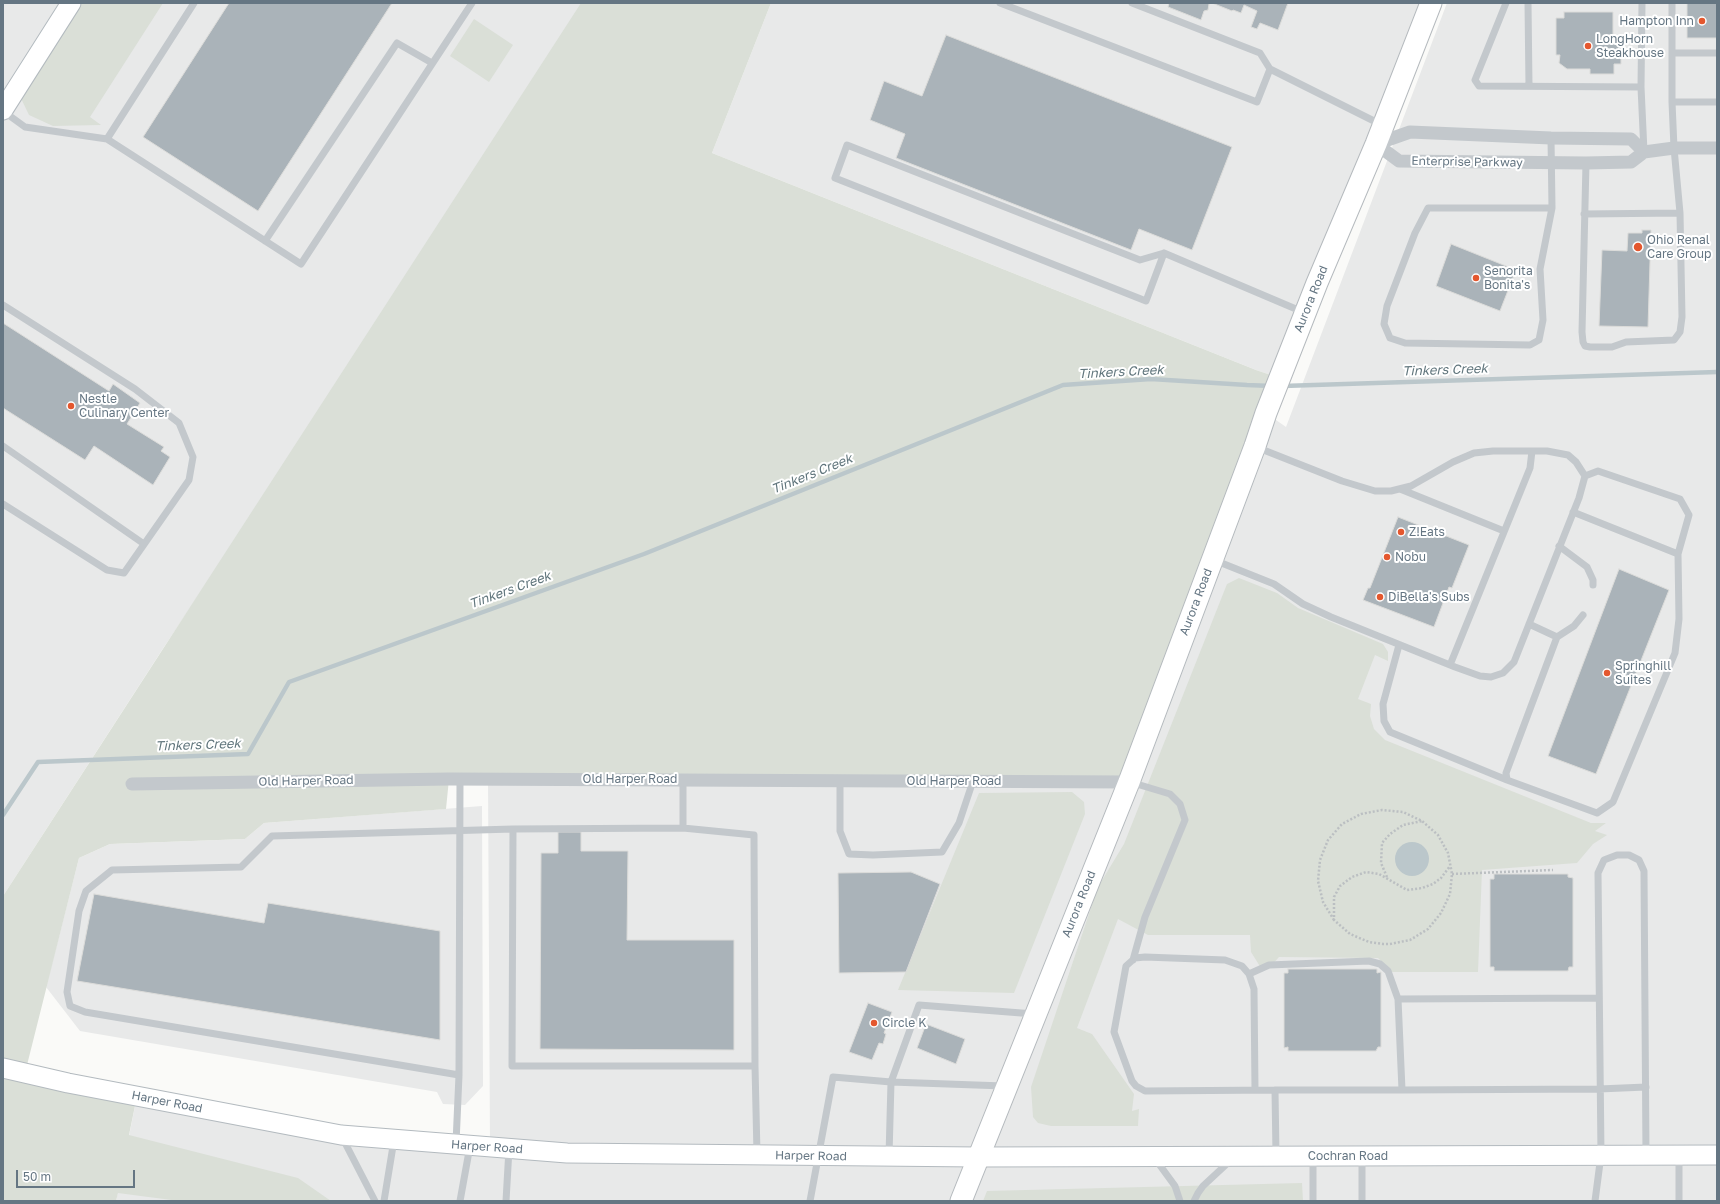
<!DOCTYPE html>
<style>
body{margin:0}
#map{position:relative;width:1720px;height:1204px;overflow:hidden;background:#fafaf8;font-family:"Golos Text",sans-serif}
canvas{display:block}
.frame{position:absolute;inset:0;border:4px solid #657683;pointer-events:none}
.scale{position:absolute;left:16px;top:1170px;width:119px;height:18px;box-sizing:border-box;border:2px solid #657683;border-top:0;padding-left:5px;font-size:12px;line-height:14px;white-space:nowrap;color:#657683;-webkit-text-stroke:3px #fff;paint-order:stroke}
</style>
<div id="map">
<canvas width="1720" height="1204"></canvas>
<div class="frame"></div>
<div class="scale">50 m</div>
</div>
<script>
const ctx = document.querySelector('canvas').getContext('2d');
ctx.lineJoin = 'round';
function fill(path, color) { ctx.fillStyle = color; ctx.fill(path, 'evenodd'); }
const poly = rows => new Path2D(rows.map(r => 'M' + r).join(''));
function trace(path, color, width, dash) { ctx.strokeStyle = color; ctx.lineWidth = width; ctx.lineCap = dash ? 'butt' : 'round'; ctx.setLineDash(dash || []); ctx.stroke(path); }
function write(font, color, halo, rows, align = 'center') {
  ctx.font = font + ' "Golos Text",sans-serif'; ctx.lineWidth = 4; ctx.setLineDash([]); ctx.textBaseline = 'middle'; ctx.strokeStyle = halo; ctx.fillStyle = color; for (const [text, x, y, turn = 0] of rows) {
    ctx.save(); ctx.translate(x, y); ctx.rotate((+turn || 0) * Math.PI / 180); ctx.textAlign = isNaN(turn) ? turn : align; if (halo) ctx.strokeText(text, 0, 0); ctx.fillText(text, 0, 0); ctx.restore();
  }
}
const built = poly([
 [3,3,593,3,162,650,3,896],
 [771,3,1431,3,1280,378,1256,370,712,153],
 [1447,3,1717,3,1717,1201,116,1201,137,1096,341,1135,490,1147,488,779,1266,413,1286,427],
 [482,806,483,1086,465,1105,443,1104,437,1092,80,1031,46,987,79,858,110,844,245,839,264,823]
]);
const green = poly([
 [71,3,163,3,90,117,101,125,53,126,29,115,16,88],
 [581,3,771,3,712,153,1256,370,1280,378,1129,782,449,779,446,809,264,823,245,839,110,844,79,858,25,1073,137,1096,129,1135,298,1178,331,1201,179,1201,118,1193,116,1201,3,1201,3,896],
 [474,19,513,45,489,82,450,56],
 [1239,578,1277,593,1298,608,1383,644,1388,652,1388,661,1375,655,1358,699,1371,704,1370,716,1374,729,1385,740,1591,823,1606,823,1595,831,1607,835,1593,844,1577,863,1482,870,1478,972,1392,972,1378,958,1279,957,1269,968,1261,968,1251,952,1250,935,1148,935,1118,919,1077,1028,1092,1034,1134,1094,1132,1111,1139,1109,1138,1126,1051,1126,1038,1123,1033,1117,1031,1087,1098,887,1124,844,1227,584],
 [1072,792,1084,802,1085,814,1014,993,898,990,979,793],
 [1302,1183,1303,1201,983,1201,987,1191]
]);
const water = poly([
 '1395 859a17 17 0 1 1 34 0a17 17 0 1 1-34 0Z'
]);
const stream = poly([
 [1283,386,1717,372],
 [3,815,38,762,248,754,289,682,644,554,1063,385,1151,379,1247,385,1272,386]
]);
const building = poly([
 [229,3,392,3,258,211,143,137,229,3],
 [1169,3,1211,3,1209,4,1208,10,1204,11,1201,20,1168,7,1169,3],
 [1212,3,1288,3,1278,30,1260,23,1257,29,1251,27,1257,11,1244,5,1241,13,1233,10,1232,11,1212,3],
 [1687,3,1717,3,1717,38,1687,38,1687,3],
 [1564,12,1613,12,1613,37,1621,37,1621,64,1614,64,1614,74,1590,74,1590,69,1567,69,1559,63,1560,55,1556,55,1556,18,1564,18,1564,12],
 [946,35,1232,147,1192,250,1139,229,1131,250,896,158,905,134,870,120,884,81,922,96,946,35],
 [1642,230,1651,230,1648,327,1599,326,1602,250,1627,251,1628,233,1642,233,1642,230],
 [1451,244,1516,270,1500,311,1436,286,1451,244],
 [3,323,109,391,113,384,140,403,127,424,164,447,161,451,170,457,153,485,94,446,85,460,3,408,3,323],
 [1398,517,1469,545,1452,588,1449,587,1434,627,1363,600,1368,588,1370,588,1398,517],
 [1619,569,1669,590,1596,774,1548,756,1619,569],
 [558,832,581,832,581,851,628,851,627,940,734,940,734,1050,540,1049,541,853,558,853,558,832],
 [911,872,940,884,906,972,839,973,838,873,911,872],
 [1494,874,1568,874,1568,877,1573,878,1573,967,1569,967,1568,971,1494,971,1494,967,1490,967,1490,879,1494,879,1494,874],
 [94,894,264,923,268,903,440,931,440,1040,77,981,94,894],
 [1288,969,1377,969,1377,973,1381,972,1381,1047,1378,1047,1376,1051,1288,1051,1288,1047,1284,1048,1284,973,1288,973,1288,969],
 [868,1003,892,1012,884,1033,886,1034,883,1044,879,1043,872,1060,849,1052,868,1003],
 [926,1024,965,1039,956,1064,917,1048,926,1024]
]);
const path = poly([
 [1452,874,1553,870],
 [1387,877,1381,863,1382,843,1390,834,1403,825,1422,821],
 [1334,920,1323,902,1318,881,1320,860,1328,840,1342,824,1361,814,1382,810,1403,812,1422,821,1438,835,1448,853,1452,874,1450,894,1441,913,1428,929,1410,940,1390,944,1383,944,1369,942,1350,934,1334,920,1334,897,1340,886,1352,877,1366,872,1379,874,1407,890,1422,888,1433,884,1441,878,1450,866]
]);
const lane = poly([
 [1000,3,1257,102,1270,69],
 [1132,3,1260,53,1270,69,1382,125],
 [1506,3,1475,80,1479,86,1641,87],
 [1528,3,1529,86],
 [1642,3,1641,87,1644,152],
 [1672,53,1717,53],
 [1672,102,1717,102],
 [3,111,25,127,107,139,301,264,472,3],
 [1551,138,1552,208,1540,269,1543,320,1539,340,1530,345,1405,343,1390,338,1384,324,1387,306,1415,233,1428,208,1552,208],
 [107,139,194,3],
 [1586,163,1582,332,1583,342,1585,346,1590,347,1612,347,1626,342,1674,340,1680,332,1682,317,1680,213,1674,148,1672,102,1672,3],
 [1584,214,1680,213],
 [265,241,397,43,432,63],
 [1164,253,1146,301,835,178,847,145,1140,260,1164,253,1303,312],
 [3,305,135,389,179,423,193,457,189,480,124,573,107,570,3,504],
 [3,446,144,544],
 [1400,489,1504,531],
 [1573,512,1678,554],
 [1559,546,1587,567,1593,580,1593,585],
 [1214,560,1274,584,1303,604,1331,617,1455,667,1480,676,1491,677,1503,673,1514,662,1579,498,1585,476,1576,462,1568,455,1547,451,1493,451,1474,453,1453,462,1411,486,1391,491,1375,491,1342,481,1256,447],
 [1529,624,1557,637,1506,773,1507,780,1597,813,1613,802,1675,653,1679,619,1678,554,1689,515,1680,499,1598,471,1585,476],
 [1557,637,1574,626,1583,615],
 [1399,645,1383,704,1384,721,1390,732,1507,780],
 [1450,665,1530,468,1532,451],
 [683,780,683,828,754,835,755,1066,757,1154],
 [840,780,840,831,849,854,873,855,942,852,959,823,973,781],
 [1130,782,1170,794,1180,804,1185,820,1145,917,1133,960],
 [513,829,683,828],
 [1249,974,1269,965,1369,961,1380,964,1388,971,1398,999],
 [459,1075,460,779],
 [1255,1090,1254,989,1249,974,1242,966,1225,960,1145,957,1135,958,1126,966,1114,1032,1132,1081,1136,1086,1145,1091,1275,1090],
 [1402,1090,1599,1089,1646,1087],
 [342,1137,375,1201],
 [456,1143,459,1075,85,1012,70,1006,67,992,79,911,86,891,112,870,241,867,272,836,513,829,512,1066,755,1066],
 [1276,1155,1275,1090,1402,1090,1398,999,1598,998],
 [1679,1155,1679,1201],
 [889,1156,891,1082,919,1005,1034,1014],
 [1313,1157,1313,1201],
 [1156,1160,1175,1186,1180,1201],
 [384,1201,394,1140],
 [460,1201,470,1146],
 [506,1201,509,1149],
 [810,1201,833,1077,891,1082,1004,1086],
 [1194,1201,1198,1193,1203,1186,1231,1160],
 [1362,1201,1362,1157],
 [1595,1201,1601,1155,1598,873,1604,860,1617,855,1629,855,1639,860,1644,871,1646,1155]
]);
const street = poly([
 [1376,144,1399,161,1586,163,1631,162,1644,152,1674,148,1717,148],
 [1376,144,1410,132,1551,138,1631,139,1644,152],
 [132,784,449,779,1129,782]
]);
const secondary = poly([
 [3,110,71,3],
 [3,1068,68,1083,341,1135,567,1153,978,1157,1717,1155]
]);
const primary = poly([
 [961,1201,1129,782,1255,446,1266,413,1317,283,1376,144,1431,3]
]);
const markers = [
 [1702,21,4,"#e4572e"],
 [1588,46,4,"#e4572e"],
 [1638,247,5,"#e4572e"],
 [1476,278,4,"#e4572e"],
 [71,406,4,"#e4572e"],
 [1401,532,4,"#e4572e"],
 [1387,557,4,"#e4572e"],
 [1380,597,4,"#e4572e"],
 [1607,673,4,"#e4572e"],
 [874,1023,4,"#e4572e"]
];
const poiNames = [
 ["Hampton Inn",1694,21,"right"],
 ["LongHorn",1596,39],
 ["Steakhouse",1596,53],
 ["Ohio Renal",1647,240],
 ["Care Group",1647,254],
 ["Senorita",1484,271],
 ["Bonita's",1484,285],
 ["Nestle",79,399],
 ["Culinary Center",79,413],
 ["Z!Eats",1409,532],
 ["Nobu",1395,557],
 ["DiBella's Subs",1388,597],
 ["Springhill",1615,666],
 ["Suites",1615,680],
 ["Circle K",882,1023]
];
const streetNames = [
 ["Enterprise Parkway",1467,162,1],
 ["Aurora Road",1311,299,-68],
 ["Aurora Road",1196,602,-69],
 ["Old Harper Road",630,779],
 ["Old Harper Road",306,781,-1],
 ["Old Harper Road",954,781],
 ["Aurora Road",1079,904,-68],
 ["Harper Road",167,1102,11],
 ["Harper Road",487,1147,4],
 ["Harper Road",811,1156,1],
 ["Cochran Road",1348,1156]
];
const waterNames = [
 ["Tinkers Creek",1445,370,-2],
 ["Tinkers Creek",1121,372,-3],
 ["Tinkers Creek",812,474,-22],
 ["Tinkers Creek",510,590,-20],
 ["Tinkers Creek",198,745,-2]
];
fill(built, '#e8e9e9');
fill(green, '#dadfd7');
fill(water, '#bbc7cb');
trace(stream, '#bbc7cb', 4.5);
fill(building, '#aab3b9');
trace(building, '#dcdcda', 1);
trace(secondary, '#b3babf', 21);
trace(primary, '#b5babe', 23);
trace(path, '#bbbfc2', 2.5, [2, 2]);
trace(lane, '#c3c8cc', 7);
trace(street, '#c3c8cc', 13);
trace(secondary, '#fff', 19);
trace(primary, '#fff', 21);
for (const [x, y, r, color] of markers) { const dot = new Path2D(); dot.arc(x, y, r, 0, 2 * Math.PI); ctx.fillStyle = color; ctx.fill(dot); trace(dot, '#fff', 1.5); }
write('12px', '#657683', '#fff', poiNames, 'left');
write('12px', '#657683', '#fff', streetNames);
write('italic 13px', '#60757c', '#fff', waterNames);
</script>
